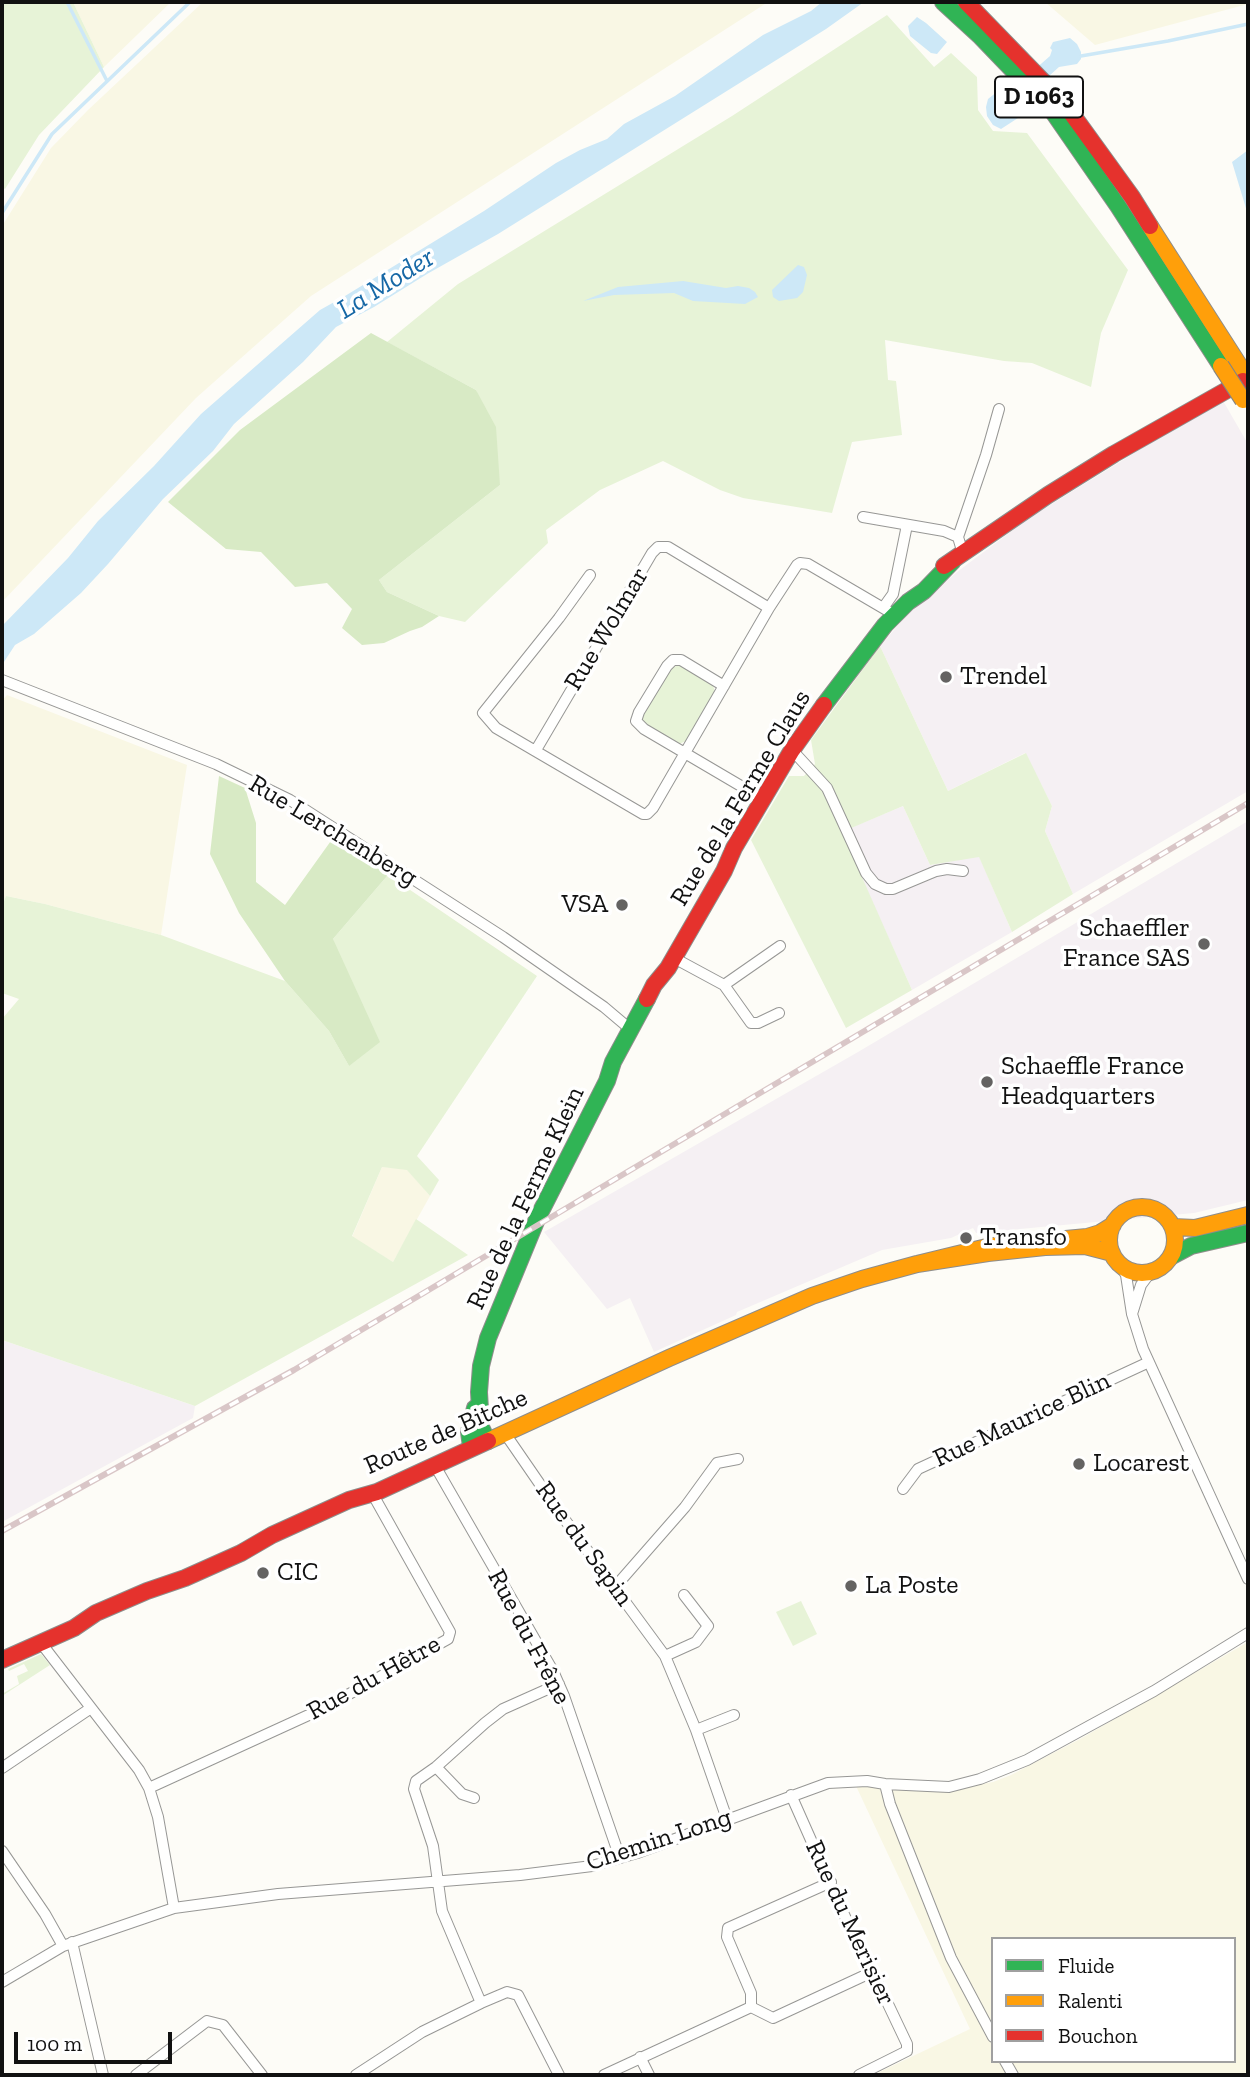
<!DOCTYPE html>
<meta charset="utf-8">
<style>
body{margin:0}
#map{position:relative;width:1250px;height:2077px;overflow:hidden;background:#fdfcf7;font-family:"Zilla Slab",serif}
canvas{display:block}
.frame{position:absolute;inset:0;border:4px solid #111;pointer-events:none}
.legend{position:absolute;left:991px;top:1937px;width:245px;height:126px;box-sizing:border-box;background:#fff;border:2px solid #a0a0a0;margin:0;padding:9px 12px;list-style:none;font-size:21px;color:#111}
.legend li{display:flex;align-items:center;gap:14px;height:35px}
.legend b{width:35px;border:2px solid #a0a0a0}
.scale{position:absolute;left:14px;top:2032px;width:158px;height:32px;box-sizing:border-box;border:4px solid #111;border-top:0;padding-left:9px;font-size:21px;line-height:24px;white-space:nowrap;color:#111;-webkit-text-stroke:5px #fff;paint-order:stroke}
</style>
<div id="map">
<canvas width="1250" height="2077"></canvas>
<div class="frame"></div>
<ul class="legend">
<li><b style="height:9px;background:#30b455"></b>Fluide</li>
<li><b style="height:9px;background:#ff9f0a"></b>Ralenti</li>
<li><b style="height:9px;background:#e5322d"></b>Bouchon</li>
</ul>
<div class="scale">100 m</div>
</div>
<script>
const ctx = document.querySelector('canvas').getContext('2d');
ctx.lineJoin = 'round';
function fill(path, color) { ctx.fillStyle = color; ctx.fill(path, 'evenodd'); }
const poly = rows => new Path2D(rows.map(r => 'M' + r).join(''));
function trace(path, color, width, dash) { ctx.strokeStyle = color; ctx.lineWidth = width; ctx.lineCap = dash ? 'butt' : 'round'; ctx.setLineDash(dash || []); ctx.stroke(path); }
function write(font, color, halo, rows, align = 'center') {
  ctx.font = font + ' "Zilla Slab",serif'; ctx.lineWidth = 7; ctx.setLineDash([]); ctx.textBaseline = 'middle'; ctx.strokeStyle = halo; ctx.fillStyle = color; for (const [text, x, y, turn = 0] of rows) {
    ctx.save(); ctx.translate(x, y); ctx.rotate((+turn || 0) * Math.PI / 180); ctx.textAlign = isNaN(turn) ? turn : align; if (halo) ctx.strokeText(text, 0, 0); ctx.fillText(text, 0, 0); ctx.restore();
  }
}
const industrial = poly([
 [1222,399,1248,444,1248,791,1073,894,1045,831,1052,806,1025,753,948,791,880,646,907,615,957,572,1029,518],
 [903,806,930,865,979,856,1012,932,912,990,841,832],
 [1248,821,1248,1200,1194,1213,976,1233,973,1228,951,1238,882,1250,737,1312,736,1315,654,1352,630,1298,607,1309,544,1232,858,1052],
 [2,1340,195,1406,193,1418,2,1522]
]);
const farmland = poly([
 [73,2,171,2,104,67],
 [203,2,768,2,311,296,196,398,2,602,2,226,51,148,88,110],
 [1045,2,1248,2,1248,4,1095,45],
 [7,695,187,765,161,935,45,904,6,896,2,906,2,701],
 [382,1167,407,1169,430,1196,393,1262,352,1237],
 [1248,1642,1248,2075,873,2075,970,2029,856,1786,886,1780,948,1790,993,1782,1011,1775,1080,1739],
 [993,1939,1234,1939,1234,2061,993,2061]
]);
const green = poly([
 [2,2,73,2,104,67,39,135,5,189,2,187],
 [887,15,934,67,951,53,977,77,978,110,993,131,1027,133,1128,270,1101,333,1091,387,1032,363,1004,361,885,340,888,380,896,381,902,435,852,442,832,513,743,498,720,490,663,461,600,490,546,530,548,543,465,622,439,616,387,592,379,580,500,485,476,390,387,342,458,284,732,116],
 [880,646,948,791,1026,753,1052,806,1045,831,1073,894,1012,932,979,857,930,865,903,806,842,832,912,990,846,1028,751,840,789,776,804,776,815,764,811,740],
 [679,665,713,685,715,692,686,741,679,744,644,723,642,715,671,668],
 [388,875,537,976,417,1156,439,1180,430,1196,407,1170,382,1167,352,1236,393,1262,416,1219,468,1255,195,1406,2,1340,2,1019,19,999,2,993,2,906,6,896,45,904,161,935,285,981,329,1031,349,1066,333,939],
 [801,1601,817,1634,793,1646,776,1612],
 [41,1654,50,1665,2,1696,2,1694,19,1684,17,1676,28,1671,24,1664,9,1671,8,1669]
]);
const forest = poly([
 [371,333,476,390,496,427,500,485,379,580,387,592,439,616,422,627,410,631,384,643,362,645,342,628,352,609,327,583,295,587,261,552,226,549,168,502,240,430],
 [219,776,245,788,256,823,256,882,285,905,333,838,388,875,333,939,380,1042,349,1066,329,1031,285,981,239,913,210,854]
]);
const water = poly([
 [822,2,864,2,826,29,498,234,427,274,374,307,336,327,303,362,234,424,213,451,163,499,108,564,81,593,34,634,15,645,2,665,2,626,68,558,98,521,154,466,201,414,320,310,345,296,484,211,556,163,580,150,607,139,624,124,675,96,763,35,811,11],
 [917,17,926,23,947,42,937,54,931,53,910,36,908,26],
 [1070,38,1077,44,1081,52,1081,59,1077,64,1059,67,1019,103,1016,110,1019,114,1018,118,1001,129,993,125,987,116,986,107,988,99,998,91,1001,94,1009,92,1050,56,1052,50,1050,48,1053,42],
 [1248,150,1248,215,1232,162],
 [798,265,804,267,807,275,803,292,797,298,779,301,773,297,772,290],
 [683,281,726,288,738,286,749,288,755,292,758,297,745,304,693,301,674,293,614,295,583,301,618,287]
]);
const stream = poly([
 [67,2,107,81],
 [1081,56,1168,41,1248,24],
 [2,213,52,134,190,2]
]);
const street = poly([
 [863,517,944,531,958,537],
 [963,554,958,537,986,455,999,409],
 [590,575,559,618,483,713,496,728,643,814,647,814,653,808,769,608,797,565,800,563,808,564,895,615],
 [883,608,893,594,907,525],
 [2,680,216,764,290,800,503,937,604,1007,630,1029],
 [724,686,681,660,673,660,667,666,639,712,636,721,644,729,763,799],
 [536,750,652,553,658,547,668,547,769,608],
 [792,750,827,788,866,873,875,884,886,889,893,889,936,871,947,869,963,871],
 [674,958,724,985,751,1023,758,1023,779,1013],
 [724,985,780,946],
 [1121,1266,1126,1275,1132,1314,1141,1285,1150,1273],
 [1132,1314,1143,1349,1248,1579],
 [504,1432,557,1509,665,1656,696,1730,727,1819],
 [434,1464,553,1671,564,1696,620,1858],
 [903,1489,918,1469,1149,1362],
 [615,1587,685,1507,717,1463,738,1459],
 [41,1643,139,1770,149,1788,158,1817,174,1908],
 [665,1656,696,1642,708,1626,684,1595],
 [559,1684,503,1709,485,1723,436,1767,416,1781,414,1789,433,1846,442,1911,481,2003,507,1992,518,1995,559,2075],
 [696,1730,734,1715],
 [436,1767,462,1794,474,1798],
 [2,1768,91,1708],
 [885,1784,890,1804,951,1958,993,2037],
 [149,1788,324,1708,448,1639,450,1632,372,1493],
 [791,1795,870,1973,879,1985,907,2044,907,2051,859,2075],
 [2,1851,45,1914,63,1946],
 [72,1942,103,2075],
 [2,1982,63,1946,174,1908,278,1894,520,1875,592,1866,637,1853,828,1783,867,1781,885,1784,949,1787,980,1779,1027,1760,1093,1724,1154,1691,1248,1633],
 [751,2007,751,1993,727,1937,728,1928,831,1882],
 [640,2057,649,2075],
 [1005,2061,1013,2075],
 [136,2075,207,2021,223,2025,262,2075],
 [356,2075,422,2032,481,2003],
 [604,2075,751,2007,773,2018,870,1973]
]);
const fast = poly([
 [943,2,979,35,1053,112,1118,206,1221,366],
 [824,705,885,625,908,602,924,591,953,561],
 [1172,1256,1191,1246,1248,1233],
 [487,1440,481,1427,479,1392,481,1366,488,1338,537,1219,607,1081,613,1062,647,999],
 [471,1447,469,1432,475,1408]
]);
const slow = poly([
 [1150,226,1248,379],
 '1109 1240a33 33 0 1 1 66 0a33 33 0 1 1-66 0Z',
 [1173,1227,1195,1228,1248,1215],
 [1112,1253,1085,1246,1045,1247,988,1253,917,1264,991,1246,1087,1237,1100,1233,1113,1225],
 [488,1441,669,1358,812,1296,862,1279,917,1264]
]);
const jam = poly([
 [966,2,1064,103,1132,197,1150,226],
 [944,566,1048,495,1114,454,1243,381],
 [647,999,654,985,668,968,724,871,734,848,792,750,824,705],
 [2,1660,74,1628,96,1613,147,1591,185,1578,241,1553,272,1535,349,1500,377,1492,488,1441]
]);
const rail = poly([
 [2,1531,294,1370,1248,803]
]);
const slowBridge = poly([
 [1221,366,1243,400]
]);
const markers = [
 [946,677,7,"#646362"],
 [622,905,7,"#646362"],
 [1204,944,7,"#646362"],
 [987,1082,7,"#646362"],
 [966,1238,7,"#646362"],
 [1079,1464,7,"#646362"],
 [263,1573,7,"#646362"],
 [851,1586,7,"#646362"]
];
const shields = [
 [1039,97,88]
];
const shieldNames = [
 ["D 1063",1039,97]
];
const streetNames = [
 ["Rue Wolmar",607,629,-59],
 ["Rue de la Ferme Claus",741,798,-59],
 ["Rue Lerchenberg",333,831,31],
 ["Rue de la Ferme Klein",526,1198,-65],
 ["Rue Maurice Blin",1022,1420,-25],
 ["Route de Bitche",446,1432,-24],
 ["Rue du Sapin",584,1544,54],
 ["Rue du Frêne",529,1637,62],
 ["Rue du Hêtre",374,1678,-29],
 ["Chemin Long",659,1840,-18],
 ["Rue du Merisier",850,1923,65]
];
const poiNames = [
 ["Trendel",960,677],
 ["VSA",608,905,"right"],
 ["Schaeffler",1190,929,"right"],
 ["France SAS",1190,959,"right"],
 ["Schaeffle France",1001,1067],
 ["Headquarters",1001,1097],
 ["Transfo",980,1238],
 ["Locarest",1093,1464],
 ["CIC",277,1573],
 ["La Poste",865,1586]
];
const waterNames = [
 ["La Moder",386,284,-32]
];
fill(industrial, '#f5f0f3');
fill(farmland, '#f9f7e4');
fill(green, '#e7f3d7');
fill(forest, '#d8eac5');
fill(water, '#cde8f7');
trace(stream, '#cde8f7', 3.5);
trace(street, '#979795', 12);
trace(fast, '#8e8d8b', 18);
trace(slow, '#8e8d8b', 18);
trace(jam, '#8e8d8b', 18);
trace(street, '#fffffe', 10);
trace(fast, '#30b455', 16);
trace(slow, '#ff9f0a', 16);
trace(jam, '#e5322d', 16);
trace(rail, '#d9c6c7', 6);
trace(rail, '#fff', 3.5, [10]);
trace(slowBridge, '#858482', 18, []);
trace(slowBridge, '#ff9f0a', 16);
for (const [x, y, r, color] of markers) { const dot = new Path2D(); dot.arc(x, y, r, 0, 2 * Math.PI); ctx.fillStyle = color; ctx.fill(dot); trace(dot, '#fff', 2.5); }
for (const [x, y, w] of shields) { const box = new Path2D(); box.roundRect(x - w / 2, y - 20.5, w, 41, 5); ctx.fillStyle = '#fff'; ctx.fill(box); trace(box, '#111', 2); }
write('bold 24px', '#111', null, shieldNames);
write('26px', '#111', '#fff', streetNames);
write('26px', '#111', '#fff', poiNames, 'left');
write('italic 28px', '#1768a6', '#fff', waterNames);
</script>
